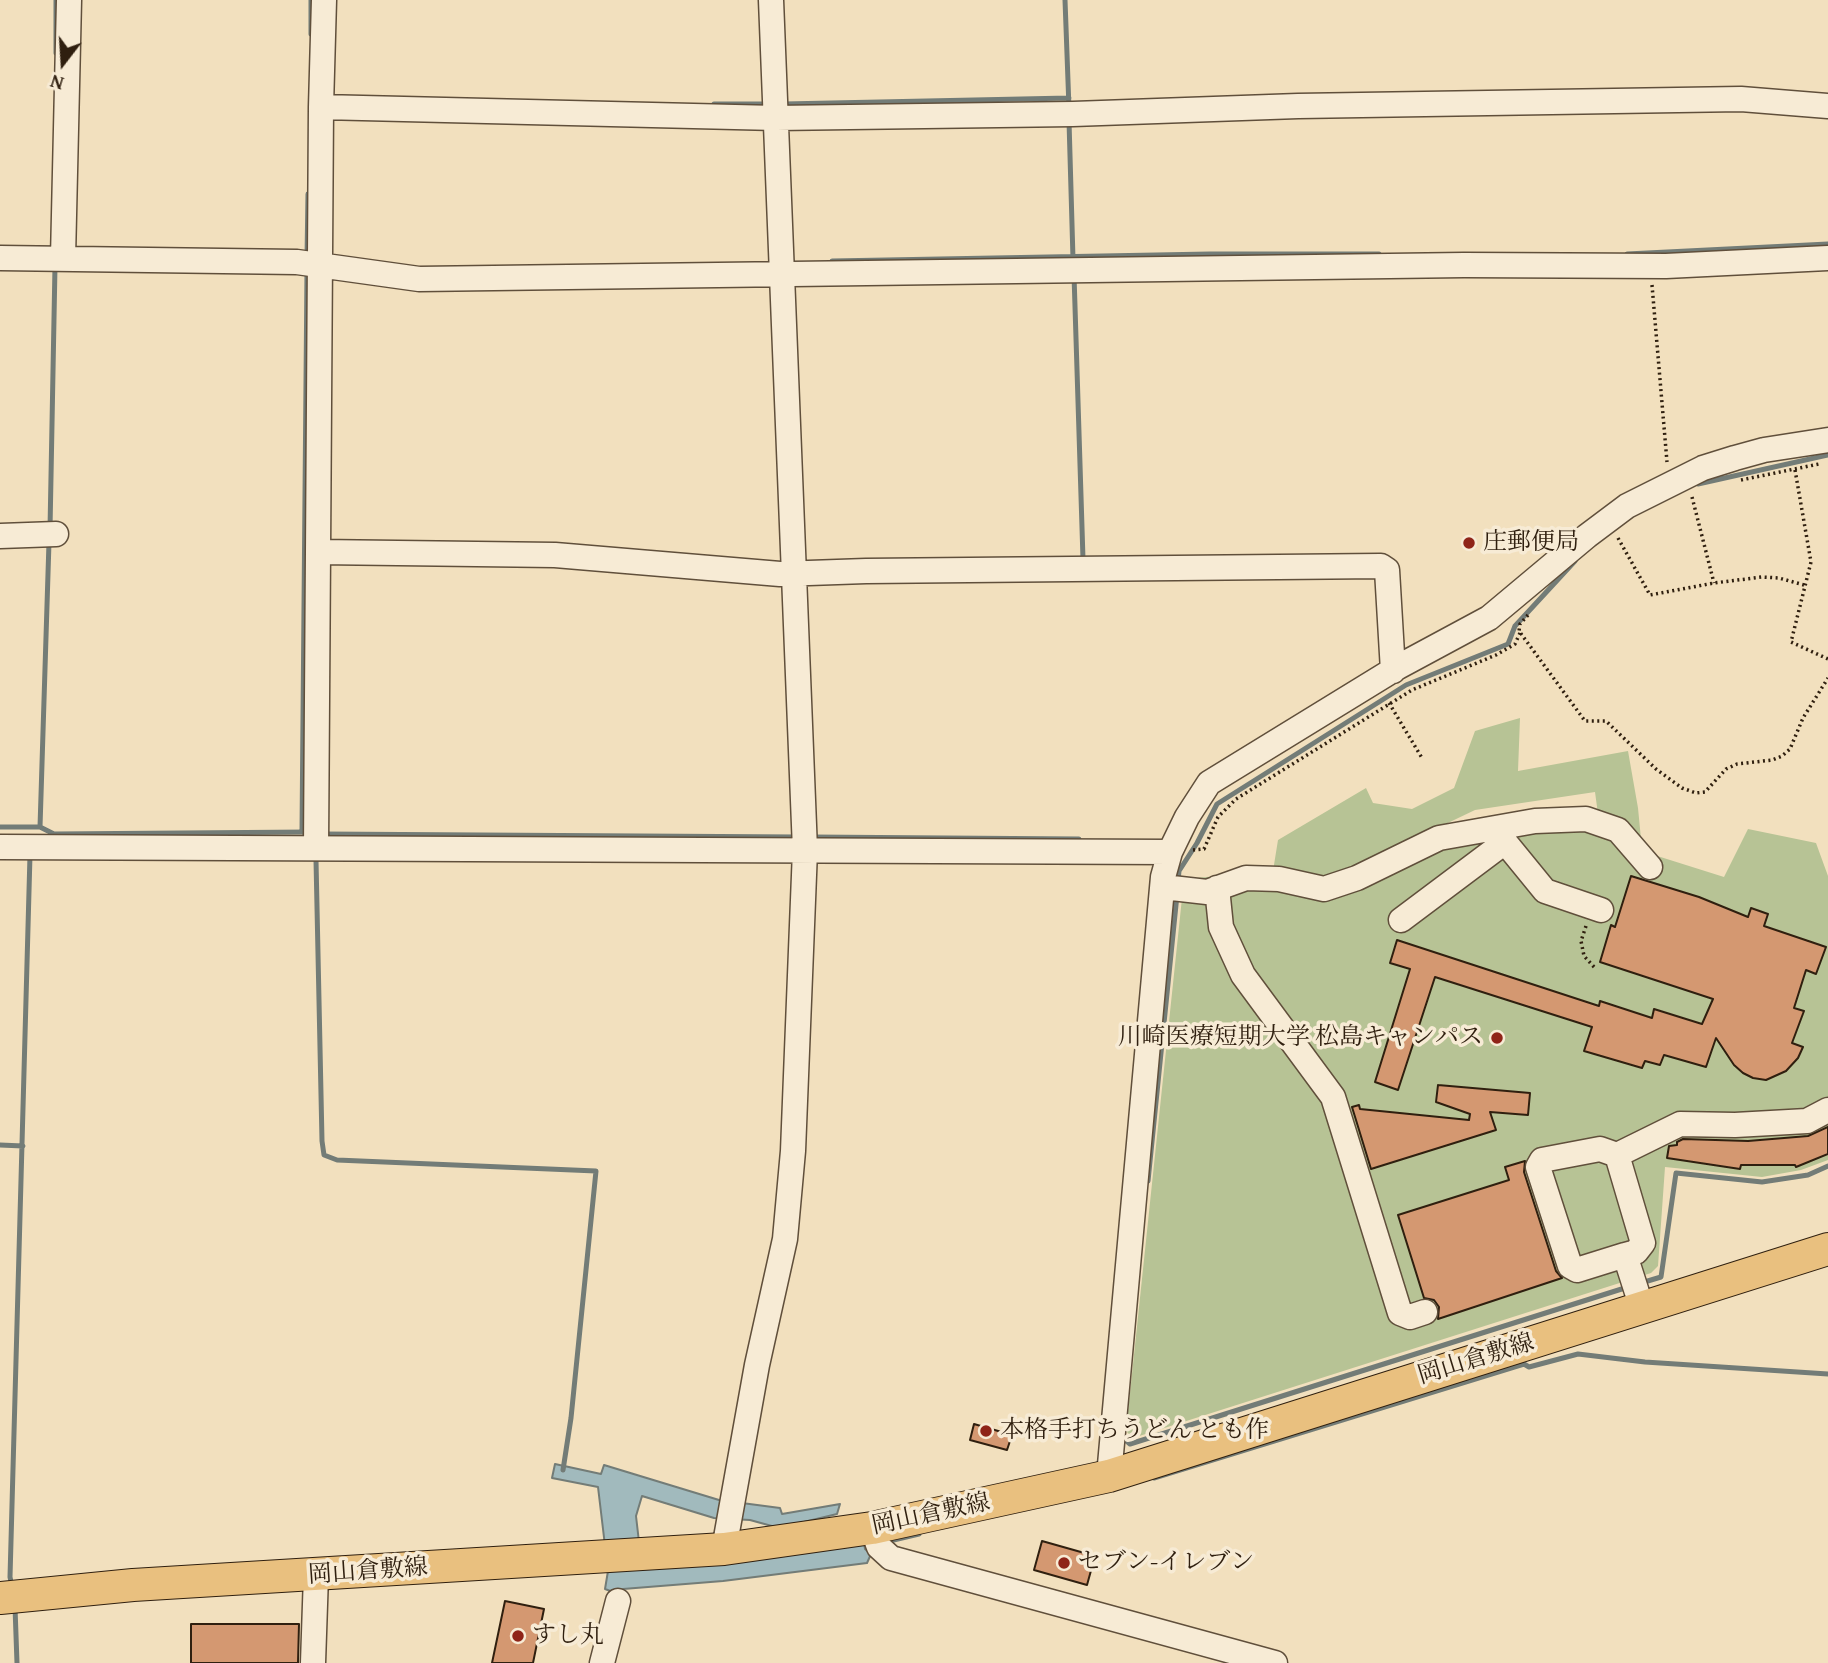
<!DOCTYPE html>
<meta charset="utf-8">
<style>
body{margin:0}
#map{position:relative;width:1828px;height:1663px;overflow:hidden;background:#f2e0be;font-family:"Gentium Book Plus",serif}
canvas{display:block}
.north{position:absolute;left:28px;top:28px;width:70px;height:70px;-webkit-text-stroke:5px #f7ebd5;paint-order:stroke;rotate:197deg;font-size:19px;font-weight:700;line-height:28px;text-align:center;color:#2f1f0f}
.north::after{content:'';display:block;margin:auto;width:24px;height:32px;background:#2f1f0f;clip-path:polygon(50% 0,100% 100%,50% 72%,0 100%)}
</style>
<div id="map">
<canvas width="1828" height="1663"></canvas>
<div class="north">N</div>
</div>
<script>
const ctx = document.querySelector('canvas').getContext('2d');
ctx.lineJoin = 'round';
function fill(path, color) { ctx.fillStyle = color; ctx.fill(path, 'evenodd'); }
const poly = rows => new Path2D(rows.map(r => 'M' + r).join(''));
function trace(path, color, width, dash) { ctx.strokeStyle = color; ctx.lineWidth = width; ctx.lineCap = dash ? 'butt' : 'round'; ctx.setLineDash(dash || []); ctx.stroke(path); }
function write(font, color, halo, rows, align = 'center') {
  ctx.font = font + ' "Gentium Book Plus","Noto Serif JP",serif'; ctx.lineWidth = 7; ctx.setLineDash([]); ctx.textBaseline = 'middle'; ctx.strokeStyle = halo; ctx.fillStyle = color; for (const [text, x, y, turn = 0] of rows) {
    ctx.save(); ctx.translate(x, y); ctx.rotate((+turn || 0) * Math.PI / 180); ctx.textAlign = isNaN(turn) ? turn : align; if (halo) ctx.strokeText(text, 0, 0); ctx.fillText(text, 0, 0); ctx.restore();
  }
}
const green = poly([
 [1520,718,1518,771,1628,751,1638,808,1641,839,1651,854,1724,877,1748,829,1816,843,1828,876,1828,1160,1801,1170,1762,1177,1665,1167,1658,1266,1651,1273,1133,1438,1126,1431,1184,879,1273,871,1278,840,1366,788,1373,803,1412,809,1454,788,1475,731],
 [1595,792,1598,814,1422,844,1341,874,1475,810]
]);
const water = poly([
 [555,1464,601,1474,604,1465,719,1500,780,1508,782,1514,840,1504,837,1514,779,1528,750,1520,714,1518,642,1496,636,1516,642,1568,864,1543,865,1549,871,1554,867,1563,723,1581,623,1589,621,1595,605,1589,608,1571,598,1487,552,1478,555,1464]
]);
const stream = poly([
 [1065,0,1069,108],
 [311,34,311,0],
 [56,53,56,0],
 [714,104,765,104],
 [784,104,1069,98],
 [1069,121,1073,259],
 [1627,254,1828,244],
 [307,258,308,194],
 [832,261,1210,254,1379,254],
 [1074,275,1083,559],
 [1698,484,1828,455],
 [50,529,55,266],
 [0,827,40,827,49,542],
 [40,827,54,834,309,832],
 [302,831,307,271],
 [322,834,799,837],
 [812,837,1079,839],
 [316,860,322,1141,324,1155,337,1160,596,1171,571,1418,563,1470],
 [1178,881,1179,871,1197,843,1217,804,1406,685,1508,644,1515,626,1575,561],
 [0,1145,23,1146],
 [1148,1181,1177,895],
 [1641,1283,1661,1277,1676,1173,1762,1182,1808,1175,1828,1166],
 [1122,1434,1122,1437,1130,1444,1628,1287],
 [1154,1478,1524,1364,1529,1367,1578,1354,1645,1362,1828,1374],
 [885,1542,919,1534],
 [12,1587,10,1577,30,855],
 [15,1607,17,1663]
]);
const building = poly([
 [1631,876,1699,897,1748,917,1751,908,1768,914,1764,926,1826,947,1816,974,1806,970,1794,1008,1804,1011,1792,1043,1803,1047,1798,1058,1786,1071,1766,1080,1753,1078,1743,1073,1734,1065,1716,1038,1706,1067,1664,1055,1660,1065,1645,1061,1642,1068,1584,1051,1592,1027,1435,977,1398,1090,1375,1082,1410,969,1390,963,1397,940,1599,1006,1600,1001,1652,1018,1654,1009,1702,1024,1713,999,1600,962,1611,925,1615,927,1631,876],
 [1438,1085,1530,1093,1528,1115,1490,1112,1496,1130,1371,1169,1352,1107,1359,1105,1360,1109,1469,1120,1470,1114,1436,1102,1438,1085],
 [1828,1127,1828,1154,1796,1167,1795,1165,1741,1165,1740,1169,1667,1158,1669,1146,1677,1145,1677,1142,1683,1139,1748,1141,1808,1136,1828,1127],
 [1525,1161,1524,1172,1556,1271,1562,1278,1438,1319,1439,1307,1434,1300,1424,1298,1398,1215,1509,1180,1505,1167,1525,1161],
 [974,1424,1012,1435,1007,1450,970,1440,974,1424],
 [1042,1541,1095,1556,1087,1585,1034,1570,1042,1541],
 [505,1601,544,1609,533,1663,492,1663,505,1601],
 [191,1624,299,1624,298,1663,191,1663,191,1624]
]);
const path = poly([
 [1652,285,1667,462],
 [1795,470,1811,562,1791,642,1828,659],
 [1741,480,1819,464],
 [1692,497,1714,583],
 [1618,538,1650,595,1714,583,1762,577,1779,578,1804,585],
 [1528,615,1520,624,1519,631,1585,721,1606,721,1656,769,1682,788,1696,793,1705,792,1726,769,1737,764,1772,760,1782,756,1790,749,1803,718,1828,678],
 [1389,703,1422,758],
 [1193,850,1204,849,1218,817,1236,799,1412,690,1496,655,1515,644,1520,633],
 [1586,926,1581,941,1584,956,1595,968]
]);
const minor = poly([
 [321,107,776,118,1073,114,1298,106,1741,99,1828,106],
 [0,258,297,262,419,279,1464,265,1666,266,1828,258],
 [63,258,69,0],
 [0,536,56,534],
 [319,552,555,555,780,574,866,571,1381,566,1387,570,1393,671],
 [1498,828,1505,842,1545,891,1601,910],
 [0,847,1170,852],
 [316,848,321,107,324,0],
 [1163,887,1207,892,1246,878,1279,879,1324,889,1357,878,1439,838,1535,821,1586,819,1618,830,1650,867],
 [1217,888,1221,927,1243,975,1333,1097,1400,1313,1410,1317,1425,1312],
 [1401,920,1505,842],
 [1617,1155,1600,1149,1542,1160,1538,1167,1570,1266,1577,1270,1625,1255],
 [1642,1308,1625,1255,1636,1252,1643,1243,1617,1155,1680,1124,1735,1125,1807,1121,1828,1110],
 [1109,1476,1163,877,1170,852,1187,817,1209,783,1398,667,1489,618,1587,536,1627,506,1703,468,1735,458,1764,450,1828,440],
 [872,1528,879,1547,891,1558,1275,1663],
 [724,1549,757,1365,785,1239,793,1151,805,850,771,0],
 [313,1663,316,1575],
 [602,1663,618,1601]
]);
const major = poly([
 [0,1598,133,1585,724,1549,872,1528,1109,1476,1828,1249]
]);
const markers = [
 [1469,543,7,"#8f2418"],
 [1497,1038,7,"#8f2418"],
 [986,1431,7,"#8f2418"],
 [1064,1563,7,"#8f2418"],
 [518,1636,7,"#8f2418"]
];
const poiNames = [
 ["庄郵便局",1483,543],
 ["川崎医療短期大学 松島キャンパス",1483,1038,"right"],
 ["本格手打ちうどん とも作",1000,1431],
 ["セブン-イレブン",1078,1563],
 ["すし丸",532,1636]
];
const streetNames = [
 ["岡山倉敷線",1476,1360,-17],
 ["岡山倉敷線",931,1515,-12],
 ["岡山倉敷線",368,1572,-4]
];
fill(green, '#b7c395');
fill(water, '#a1babd');
trace(water, '#737c77', 2);
trace(stream, '#737c77', 5);
fill(building, '#d49871');
trace(building, '#2f1f0f', 2);
trace(minor, '#604f3b', 27);
trace(major, '#2f1f0f', 34);
trace(path, '#2f1f0f', 3.5, [2, 3.5]);
trace(minor, '#f7ebd5', 24);
trace(major, '#e9c07f', 32);
for (const [x, y, r, color] of markers) { const dot = new Path2D(); dot.arc(x, y, r, 0, 2 * Math.PI); ctx.fillStyle = color; ctx.fill(dot); trace(dot, '#f7ebd5', 2.5); }
write('24px', '#2f1f0f', '#f7ebd5', poiNames, 'left');
write('24px', '#2f1f0f', '#f7ebd5', streetNames);
</script>
